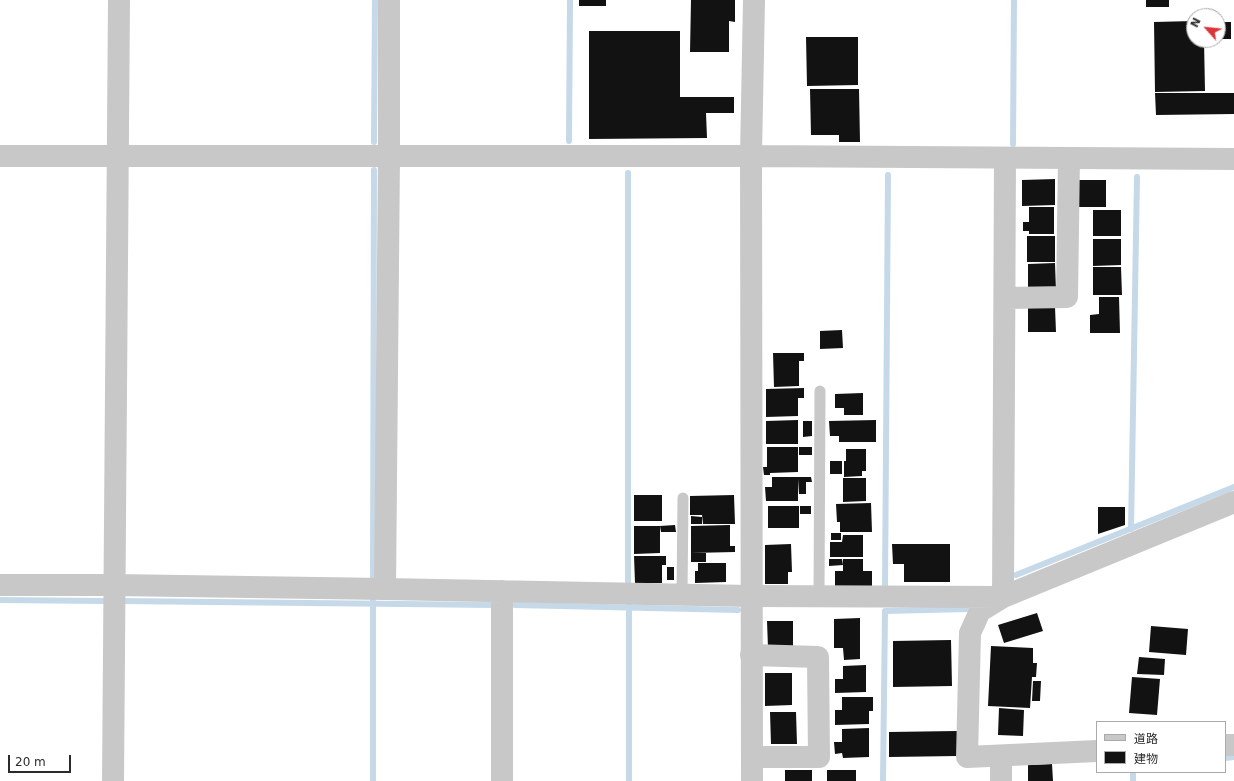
<!DOCTYPE html>
<meta charset="utf-8">
<style>
body{margin:0}
#map{position:relative;width:1234px;height:781px;overflow:hidden;background:#fff;font-family:"DejaVu Sans","Noto Sans JP",sans-serif}
canvas{display:block}
.legend{position:absolute;left:1096px;top:721px;width:130px;height:52px;box-sizing:border-box;background:#fff;border:1px solid #aaa;margin:0;padding:5px 7px;list-style:none;font-size:12px;color:#2b2b2b}
.legend li{display:flex;align-items:center;gap:8px;height:20px}
.legend b{width:20px;border:1px solid #aaa}
.north{position:absolute;left:1186px;top:8px;width:40px;height:40px;box-sizing:border-box;background:#fff;border:1px solid #aaa;border-radius:50%;rotate:297deg;font-size:11px;font-weight:700;line-height:16px;text-align:center;color:#2b2b2b}
.north::after{content:'';display:block;margin:auto;width:14px;height:18px;background:#db3539;clip-path:polygon(50% 0,100% 100%,50% 72%,0 100%)}
.scale{position:absolute;left:8px;top:755px;width:63px;height:18px;box-sizing:border-box;border:2px solid #2b2b2b;border-top:0;padding-left:5px;font-size:12px;line-height:14px;white-space:nowrap;color:#2b2b2b;-webkit-text-stroke:3px #fff;paint-order:stroke}
</style>
<div id="map">
<canvas width="1234" height="781"></canvas>
<ul class="legend">
<li><b style="height:5px;background:#c8c8c8"></b>道路</li>
<li><b style="height:11px;background:#121212"></b>建物</li>
</ul>
<div class="north">N</div>
<div class="scale">20 m</div>
</div>
<script>
const ctx = document.querySelector('canvas').getContext('2d');
ctx.lineJoin = 'round';
const poly = rows => new Path2D(rows.map(r => 'M' + r).join(''));
function trace(path, color, width, dash) { ctx.strokeStyle = color; ctx.lineWidth = width; ctx.lineCap = dash ? 'butt' : 'round'; ctx.setLineDash(dash || []); ctx.stroke(path); }
function fill(path, color) { ctx.fillStyle = color; ctx.fill(path, 'evenodd'); }
const stream = poly([
 [569,141,570,0],
 [374,142,375,0],
 [1013,144,1014,0],
 [1131,529,1137,177],
 [1016,575,1234,487],
 [373,582,374,170],
 [628,584,628,173],
 [885,587,888,175],
 [0,600,104,601],
 [120,601,495,605],
 [515,605,738,610],
 [1225,758,1234,757],
 [373,781,373,601],
 [629,781,629,605],
 [883,781,885,611,967,609],
 [1133,781,1133,772]
]);
const building = poly([
 [579,0,606,0,606,6,579,6],
 [691,0,735,0,735,22,729,21,729,52,690,52],
 [1146,0,1169,0,1169,7,1146,7],
 [1194,21,1194,40,1204,40,1205,91,1155,92,1154,22],
 [1218,22,1231,22,1231,39,1218,39],
 [589,31,680,31,680,97,734,97,734,113,706,113,707,138,589,139],
 [806,37,858,37,858,85,807,86],
 [810,89,859,89,860,142,839,142,839,135,811,135],
 [1155,93,1234,93,1234,114,1156,115],
 [1055,179,1055,205,1022,206,1022,180],
 [1078,180,1106,180,1106,207,1078,207],
 [1029,207,1054,207,1054,234,1029,234,1029,231,1023,231,1023,222,1029,222],
 [1093,210,1121,210,1121,236,1093,236],
 [1027,236,1055,236,1055,262,1027,262],
 [1093,239,1121,239,1121,265,1093,266],
 [1055,263,1056,291,1028,291,1028,264],
 [1093,267,1121,267,1122,295,1093,295],
 [1099,297,1119,297,1120,333,1090,333,1090,315,1099,314],
 [1055,307,1056,332,1028,332,1028,308],
 [842,330,843,348,820,349,820,331],
 [773,353,804,353,804,361,799,361,799,386,774,387],
 [804,388,804,398,798,398,798,416,766,417,766,389],
 [863,393,863,415,844,415,844,408,835,408,835,394],
 [798,420,798,444,766,444,766,421],
 [876,420,876,442,839,442,839,436,830,436,829,421],
 [803,421,812,421,812,436,803,437],
 [767,447,798,447,798,472,770,473,770,475,764,475,763,467,767,467],
 [799,447,812,447,812,455,799,455],
 [846,449,866,449,866,471,862,471,862,476,844,477,844,461,846,461],
 [830,461,842,461,842,474,830,474],
 [772,477,811,477,812,482,806,482,806,494,799,494,798,479,798,501,766,501,765,487,772,487],
 [843,478,866,478,866,501,843,502],
 [634,495,662,495,662,521,634,521],
 [734,495,735,524,703,524,702,515,690,515,690,496],
 [871,503,872,532,840,532,840,522,837,522,836,504],
 [768,506,799,506,799,528,768,528],
 [800,506,811,506,811,514,800,514],
 [1098,507,1125,507,1125,525,1098,534],
 [691,516,702,517,702,524,691,524],
 [675,525,676,532,661,532,660,526],
 [730,525,730,546,735,546,735,552,691,553,691,526],
 [634,526,660,526,660,553,634,554],
 [831,533,841,533,841,540,831,540],
 [843,535,863,535,863,557,830,557,830,542,842,542],
 [791,544,792,572,788,572,788,584,765,584,765,545],
 [892,544,950,544,950,582,904,582,904,564,893,564],
 [691,553,706,553,706,562,691,562],
 [634,556,666,556,666,565,662,565,662,583,635,583],
 [829,559,842,559,843,565,829,566],
 [843,559,863,559,863,571,872,571,872,588,835,589,835,571,843,571],
 [698,563,726,563,726,582,695,583,695,571,698,571],
 [667,567,674,567,674,580,667,580],
 [1037,613,1043,631,1004,643,998,625],
 [860,618,860,659,844,660,843,648,834,648,834,619],
 [767,621,793,621,793,648,768,648],
 [1151,626,1188,629,1186,655,1149,652],
 [951,640,952,686,893,687,893,641],
 [991,646,1033,648,1033,663,1037,663,1036,677,1032,677,1030,708,988,706],
 [1139,657,1165,659,1164,675,1137,674],
 [866,665,866,692,835,693,835,679,843,679,843,666],
 [765,673,792,673,792,705,765,706],
 [1132,677,1160,679,1157,715,1129,713],
 [1033,681,1041,681,1040,701,1032,701],
 [842,697,873,697,873,711,869,711,869,724,835,725,835,710,842,710],
 [999,708,1024,710,1023,736,998,735],
 [770,712,796,712,797,744,771,744],
 [869,728,869,757,843,758,842,753,835,754,834,742,842,742,842,729],
 [957,731,957,756,889,757,889,732],
 [1052,764,1053,781,1028,781,1028,765],
 [785,770,812,770,812,781,785,781],
 [827,770,856,770,856,781,827,781]
]);
const service = poly([
 [682,595,683,498],
 [819,597,820,391]
]);
const minor = poly([
 [1005,158,1003,597,980,611,970,633,967,757,1097,751],
 [1005,298,1067,297,1069,158],
 [0,585,114,585,385,589,751,596,1003,597,1234,502],
 [385,589,389,156,389,0],
 [751,655,818,657,819,757,752,757],
 [1225,745,1234,745],
 [1001,756,1001,781],
 [113,781,119,0],
 [502,781,502,591]
]);
const tertiary = poly([
 [0,156,751,156,1234,159],
 [752,781,751,156,754,0]
]);
trace(stream, '#c6d9e8', 6);
fill(building, '#121212');
trace(service, '#c8c8c8', 11);
trace(minor, '#c8c8c8', 22);
trace(tertiary, '#c8c8c8', 22);
</script>
